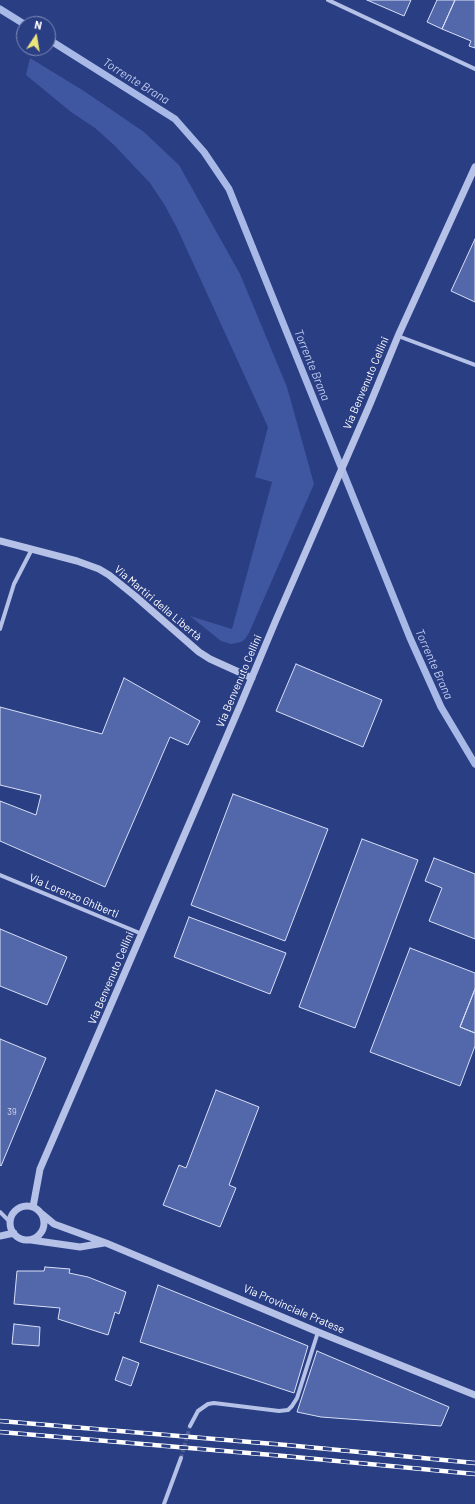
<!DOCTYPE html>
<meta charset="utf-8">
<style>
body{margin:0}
#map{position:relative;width:475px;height:1504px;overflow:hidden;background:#2a3e84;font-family:Barlow,sans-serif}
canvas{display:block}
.north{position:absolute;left:16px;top:16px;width:40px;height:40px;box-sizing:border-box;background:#2a3e84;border:1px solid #7f8bb5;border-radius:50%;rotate:12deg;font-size:11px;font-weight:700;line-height:16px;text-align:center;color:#fff}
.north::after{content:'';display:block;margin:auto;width:14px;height:18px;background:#ede47c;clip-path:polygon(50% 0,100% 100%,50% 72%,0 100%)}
</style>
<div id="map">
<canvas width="475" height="1504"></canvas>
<div class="north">N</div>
</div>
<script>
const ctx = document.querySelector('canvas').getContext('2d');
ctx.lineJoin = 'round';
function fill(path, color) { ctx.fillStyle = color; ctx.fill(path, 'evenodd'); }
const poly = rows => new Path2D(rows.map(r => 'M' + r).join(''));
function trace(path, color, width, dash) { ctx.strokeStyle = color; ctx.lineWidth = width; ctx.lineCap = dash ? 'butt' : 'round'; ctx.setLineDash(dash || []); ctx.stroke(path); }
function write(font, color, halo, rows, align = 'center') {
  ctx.font = font + ' Barlow,sans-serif'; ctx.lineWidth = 3; ctx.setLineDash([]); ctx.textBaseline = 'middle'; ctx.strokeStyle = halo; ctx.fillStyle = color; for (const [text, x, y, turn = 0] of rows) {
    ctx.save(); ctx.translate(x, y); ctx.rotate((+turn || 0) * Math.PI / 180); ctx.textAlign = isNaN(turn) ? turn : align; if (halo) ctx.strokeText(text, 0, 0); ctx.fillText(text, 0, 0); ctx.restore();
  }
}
const green = poly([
 [30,58,84,91,144,132,179,165,240,274,287,387,314,484,249,633,245,639,241,642,231,644,221,641,190,616,232,629,272,482,255,477,268,427,177,228,164,204,150,183,114,145,95,128,71,112,26,75]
]);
const stream = poly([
 [0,9,24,24],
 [48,39,175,119,204,152,229,189,410,638,441,707,475,764]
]);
const building = poly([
 [367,0,411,0,404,16,367,0],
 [437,0,455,0,442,29,427,22,437,0],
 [455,0,475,0,475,48,469,46,471,41,442,29,455,0],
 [475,239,475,302,451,291,475,239],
 [296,664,382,700,363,747,276,711,296,664],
 [124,678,200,721,188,745,170,737,105,887,0,841,0,801,36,815,41,795,0,785,0,707,102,734,124,678],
 [233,794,328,829,285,941,191,905,233,794],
 [362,839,418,860,355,1028,299,1007,362,839],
 [434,858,475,874,475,939,429,921,442,888,425,881,434,858],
 [189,917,286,953,270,994,174,957,189,917],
 [0,929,67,957,47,1005,0,986,0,929],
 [410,948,475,973,475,989,460,1027,475,1033,475,1046,460,1086,370,1052,410,948],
 [475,989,475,1033,460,1027,475,989],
 [0,1039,46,1058,1,1166,0,1165,0,1039],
 [216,1090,259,1107,229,1185,236,1188,220,1227,163,1205,179,1165,186,1168,216,1090],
 [45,1267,70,1269,69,1273,88,1277,126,1292,119,1314,115,1312,108,1335,58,1319,60,1308,14,1304,17,1271,44,1271,45,1267],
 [158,1285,308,1346,294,1393,140,1342,158,1285],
 [14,1324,40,1327,39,1346,12,1344,14,1324],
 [317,1351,449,1407,441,1426,321,1417,297,1412,317,1351],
 [123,1357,139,1363,131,1386,115,1380,123,1357]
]);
const minorTunnel = poly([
 [181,1458,190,1426]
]);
const minor = poly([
 [328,0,475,69],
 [398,336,475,365],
 [0,629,14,584,32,549],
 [0,875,142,934],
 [0,1212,11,1223],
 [190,1426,198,1411,208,1404,214,1403,279,1411,288,1410,292,1406,297,1398,318,1332],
 [164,1504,181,1458]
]);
const tertiary = poly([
 [0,541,77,561,99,569,109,575,135,596,199,652,210,659,252,678],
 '10 1223a17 17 0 1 1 34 0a17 17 0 1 1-34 0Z',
 [33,1207,40,1169,240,706,276,620,370,404,398,336,475,167],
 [42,1214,54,1224,106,1243,318,1332,475,1395],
 [0,1236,14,1233],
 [31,1240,80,1247,104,1243]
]);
const rail = poly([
 [0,1421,286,1445,475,1463],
 [0,1432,284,1456,475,1474]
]);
const numberNames = [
 ["39",12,1112]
];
const streetNames = [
 ["Via Benvenuto Cellini",366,383,-67],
 ["Via Martiri della Libertà",158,603,40],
 ["Via Benvenuto Cellini",239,681,-67],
 ["Via Lorenzo Ghiberti",74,896,23],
 ["Via Benvenuto Cellini",111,978,-67],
 ["Via Provinciale Pratese",294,1309,23]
];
const waterNames = [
 ["Torrente Brana",136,81,32],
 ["Torrente Brana",312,365,68],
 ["Torrente Brana",434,664,66]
];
fill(green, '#3f56a0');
trace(stream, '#a9b9e7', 7);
fill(building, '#5368ab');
trace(building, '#d8dff6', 1);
trace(minorTunnel, '#4a5b96', 4, [4, 2]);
trace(minor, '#b5c1e7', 4);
trace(tertiary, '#b5c1e7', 7);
trace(rail, '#fff', 4.5);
trace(rail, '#2a3e84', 3, [9]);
write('9px', '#d4d9ea', null, numberNames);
write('11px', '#fff', '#2a3e84', streetNames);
write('italic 12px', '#c0cbee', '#2a3e84', waterNames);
</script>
